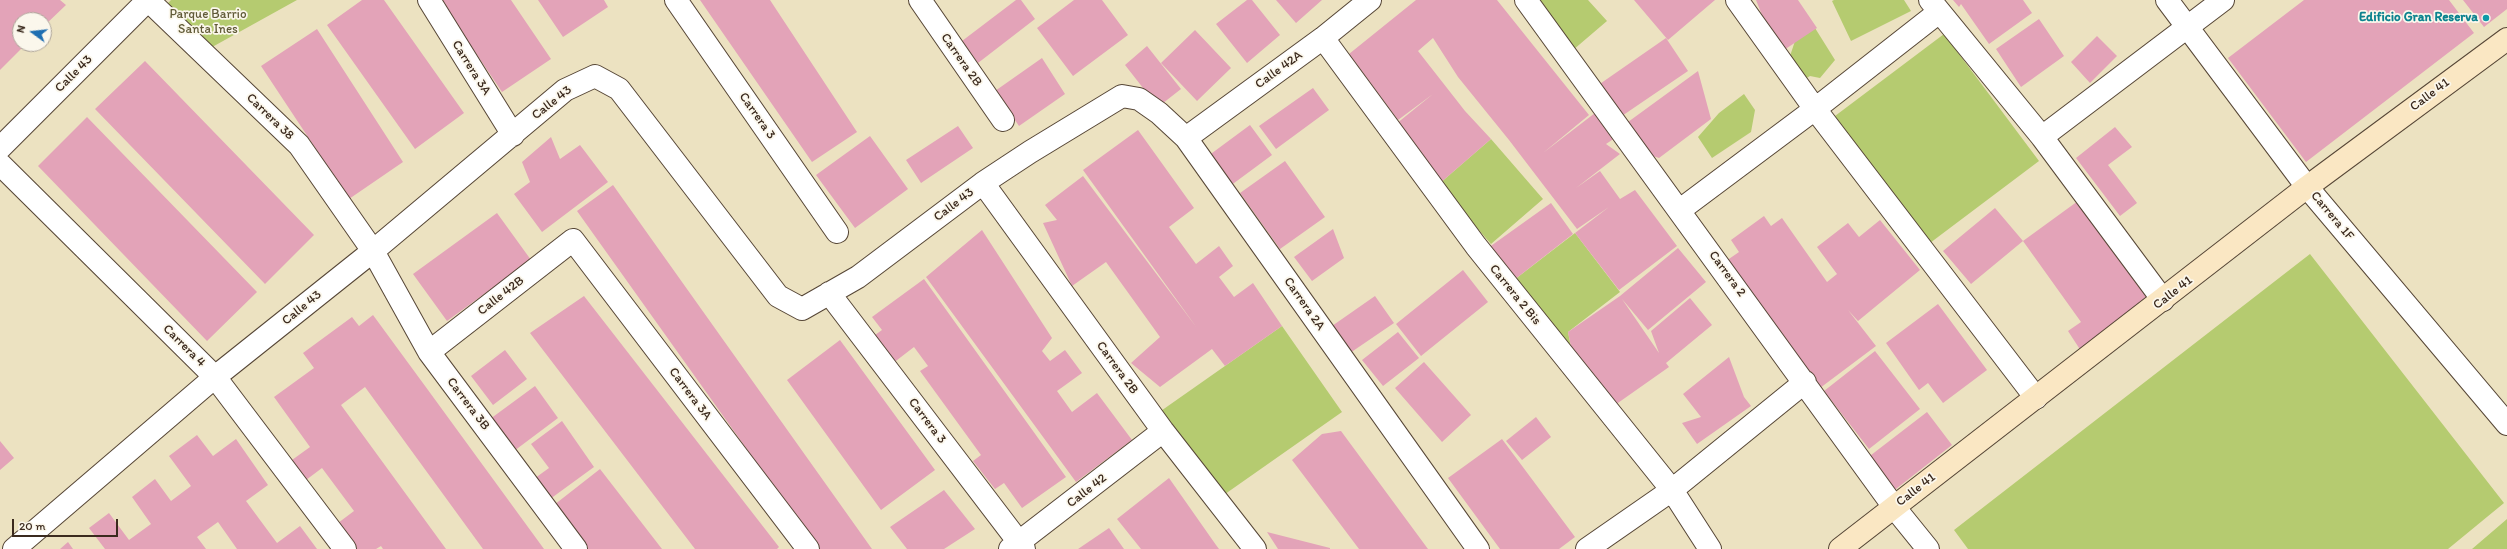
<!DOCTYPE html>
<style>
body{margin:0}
#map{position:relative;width:2507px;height:549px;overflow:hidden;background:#ece2c1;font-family:Itim,sans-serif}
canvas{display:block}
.north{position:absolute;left:12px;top:12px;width:40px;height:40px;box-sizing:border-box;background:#fbf7ec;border:1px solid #aea59a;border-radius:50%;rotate:285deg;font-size:11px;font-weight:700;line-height:16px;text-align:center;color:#3b2a1e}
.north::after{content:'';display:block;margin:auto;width:14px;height:18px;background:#1f6fb2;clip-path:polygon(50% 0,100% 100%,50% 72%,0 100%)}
.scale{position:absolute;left:12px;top:519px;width:106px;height:18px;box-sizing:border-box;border:2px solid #3b2a1e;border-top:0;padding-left:5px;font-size:12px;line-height:14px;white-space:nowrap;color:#3b2a1e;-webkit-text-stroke:3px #fbf7ec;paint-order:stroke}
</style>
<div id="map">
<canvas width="2507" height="549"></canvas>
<div class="north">N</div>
<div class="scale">20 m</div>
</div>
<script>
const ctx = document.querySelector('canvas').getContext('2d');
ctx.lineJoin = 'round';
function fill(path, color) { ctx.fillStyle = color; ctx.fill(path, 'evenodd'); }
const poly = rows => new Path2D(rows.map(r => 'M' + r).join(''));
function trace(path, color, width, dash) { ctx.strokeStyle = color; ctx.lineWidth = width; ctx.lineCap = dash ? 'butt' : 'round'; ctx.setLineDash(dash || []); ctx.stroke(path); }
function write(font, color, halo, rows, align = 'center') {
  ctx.font = font + ' Itim,sans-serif'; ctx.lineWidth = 3.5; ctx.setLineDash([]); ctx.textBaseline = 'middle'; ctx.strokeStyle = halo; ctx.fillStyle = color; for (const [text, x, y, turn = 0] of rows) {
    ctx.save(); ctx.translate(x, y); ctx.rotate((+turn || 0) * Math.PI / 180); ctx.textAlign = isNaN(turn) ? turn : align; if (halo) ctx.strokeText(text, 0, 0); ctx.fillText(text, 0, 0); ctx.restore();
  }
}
const green = poly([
 [171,0,297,0,205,51,161,10],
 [1537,0,1588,0,1607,21,1573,50],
 [1834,0,1904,0,1911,11,1851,41,1832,1],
 [1815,28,1835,60,1820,78,1810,76,1800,82,1790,56,1795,41],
 [1944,34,2039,161,1930,243,1835,116],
 [1744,94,1755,110,1751,132,1712,158,1698,137,1719,113],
 [1491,139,1543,199,1491,244,1439,184],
 [1575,233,1620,292,1568,332,1571,347,1514,280],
 [2310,254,2504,503,2448,549,1968,549,1954,530],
 [1282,326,1342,412,1218,499,1158,413],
 [2507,519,2507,549,2472,549]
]);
const building = poly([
 [0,0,60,0,66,5,44,26,44,20,20,20,20,44,26,44,0,70],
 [362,0,384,0,464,113,415,149,327,25],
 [440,0,511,0,551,59,502,92],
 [538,0,604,0,608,7,563,37],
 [700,0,770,0,857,132,812,162],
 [1016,0,1021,0,1035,19,978,63,962,41],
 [1074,0,1102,0,1128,35,1073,76,1037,28],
 [1247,0,1252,0,1280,35,1247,63,1216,24],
 [1276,0,1322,0,1296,23],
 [1416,0,1497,0,1589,115,1543,153,1595,113,1601,112,1618,136,1606,144,1620,154,1576,188,1600,171,1620,199,1635,190,1677,246,1619,290,1575,233,1609,207,1577,229,1509,140,1458,77,1433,38,1418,51,1465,111,1491,139,1439,184,1396,124,1433,94,1398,120,1349,54],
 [1634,0,1715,0,1668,40],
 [1756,0,1798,0,1817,28,1784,50,1775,48],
 [1953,0,2023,0,2032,13,1989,44,1961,4,1959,7],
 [2304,0,2449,0,2474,33,2306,162,2228,58],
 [2463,0,2507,0,2507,9,2484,27],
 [2039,19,2064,56,2021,87,1996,49],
 [317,29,403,162,349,199,261,66],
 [1195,30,1231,68,1197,101,1161,63],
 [2097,36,2117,56,2090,83,2071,62],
 [1666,38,1688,71,1616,120,1594,88],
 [1147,46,1181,89,1158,107,1125,65],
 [1042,58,1065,94,1019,126,995,91],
 [145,61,314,235,265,284,95,109],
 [1698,71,1711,119,1659,158,1653,156,1628,122],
 [1313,88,1329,110,1276,149,1259,126],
 [87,117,257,292,207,341,38,166],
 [1250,125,1272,155,1226,189,1204,159],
 [958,126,973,148,921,183,906,160],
 [2115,127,2132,147,2108,165,2137,203,2120,216,2076,158],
 [1138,130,1194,208,1169,227,1196,264,1219,246,1233,266,1219,277,1234,297,1253,283,1282,326,1225,366,1212,349,1160,387,1131,363,1160,337,1106,262,1072,286,1043,223,1057,220,1045,205,1083,176,1197,328,1083,170],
 [870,136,908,189,855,228,816,175],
 [551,137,560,159,580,145,608,182,542,232,514,194,530,182,522,162],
 [1285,161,1325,217,1280,249,1240,193],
 [613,185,872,549,818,549,577,211],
 [2078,201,2150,301,2081,351,2068,331,2081,322,2023,241],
 [1551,203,1573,234,1514,280,1488,248],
 [1995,208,2023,241,1971,284,1943,251],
 [497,213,531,260,447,321,413,274],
 [1764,216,1771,226,1782,218,1827,282,1837,274,1817,247,1848,223,1859,237,1880,220,1920,270,1858,321,1848,310,1876,346,1820,388,1726,261,1739,252,1731,240],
 [1333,229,1344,258,1312,281,1294,257],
 [982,230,1052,338,1042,351,1050,361,1065,350,1082,373,1057,391,1072,412,1097,393,1132,440,1076,482,926,277],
 [1678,248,1706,282,1648,330,1622,299,1659,353,1651,331,1690,298,1712,325,1666,363,1669,367,1615,405,1571,347,1568,332,1620,296],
 [1463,270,1488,302,1421,356,1396,324],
 [924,279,1066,477,1022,508,1004,483,995,489,973,461,981,455,920,371,928,366,914,347,888,367,868,340,882,330,872,317],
 [584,296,779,547,777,549,695,549,530,333],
 [1375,296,1394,323,1350,353,1332,326],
 [1938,304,1987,370,1943,403,1928,383,1919,390,1886,343],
 [373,315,428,390,544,549,483,549,365,387,341,405,446,549,383,549,381,546,376,549,357,549,338,523,354,511,322,468,306,480,292,460,310,447,274,397,314,368,303,353,352,317,359,326],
 [1398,332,1419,358,1383,386,1362,360],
 [840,340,935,470,881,510,787,380],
 [505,350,527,379,493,405,471,376],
 [1875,351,1920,409,1869,449,1824,391],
 [1729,357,1744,397,1751,406,1697,444,1682,423,1701,417,1683,394],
 [1424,362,1471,415,1442,442,1395,388],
 [535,386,558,418,510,454,486,422],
 [1927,412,1952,445,1887,496,1862,462],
 [1536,417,1551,437,1522,460,1506,441],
 [562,421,594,467,546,502,531,481,549,468,531,444],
 [1341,431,1428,549,1359,549,1292,460,1322,434],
 [197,435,213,456,236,439,268,485,246,501,260,520,277,543,300,526,317,549,237,549,218,522,197,537,206,549,105,549,89,528,109,513,129,540,151,524,132,497,155,479,171,501,191,486,169,456],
 [1502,439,1575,537,1559,549,1500,549,1448,478],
 [0,441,14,458,0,470],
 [600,469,662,549,588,549,554,505],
 [1169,478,1216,545,1219,549,1141,549,1117,519],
 [944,490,975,529,944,549,907,549,890,527],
 [1109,528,1124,549,1078,549],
 [1267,532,1330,548,1330,549,1278,549],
 [68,542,73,549,60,549]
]);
const street = poly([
 [148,0,299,145,373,251,429,352,576,549],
 [429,0,513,135],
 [676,0,837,232],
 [920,0,1003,120],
 [1526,0,1894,507,1928,549],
 [1737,0,1815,109,2036,398],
 [1930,0,2042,137,2163,300],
 [2167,0,2307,187,2507,424],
 [1323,38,1476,246,1672,490,1710,549],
 [2042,137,2223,0],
 [1186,138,1323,38,1370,0],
 [0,148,148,0],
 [0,164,215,377,345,549],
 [983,183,1163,431,1255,549],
 [1680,210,1815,109,1939,12],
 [829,293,1024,549],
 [429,352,573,240,808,549],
 [14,549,215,377,373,251,565,90,595,76,619,89,778,296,802,309,858,277,983,183,1030,152,1122,96,1139,99,1159,113,1186,138,1478,549],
 [1010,549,1163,431],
 [1587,549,1672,490,1805,382]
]);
const secondary = poly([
 [1840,549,2307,187,2507,39]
]);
const markers = [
 [2486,18,4,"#0f9aa8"]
];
const parkNames = [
 ["Parque Barrio",208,15],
 ["Santa Ines",208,30]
];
const cultureNames = [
 ["Edificio Gran Reserva",2478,18]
];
const streetNames = [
 ["Carrera 2B",961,60,55],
 ["Carrera 3A",471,68,58],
 ["Calle 42A",1279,70,-36],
 ["Calle 43",74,74,-45],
 ["Calle 41",2430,95,-37],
 ["Calle 43",552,103,-38],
 ["Carrera 3",757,116,55],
 ["Carrera 38",270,117,44],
 ["Calle 43",954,205,-37],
 ["Carrera 1F",2332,216,50],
 ["Carrera 2",1727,274,54],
 ["Calle 41",2173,293,-38],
 ["Carrera 2 Bis",1515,295,51],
 ["Calle 42B",501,296,-38],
 ["Carrera 2A",1304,304,55],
 ["Calle 43",302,308,-39],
 ["Carrera 4",184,346,45],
 ["Carrera 2B",1117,368,54],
 ["Carrera 3A",690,394,53],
 ["Carrera 3B",468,404,53],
 ["Carrera 3",927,421,53],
 ["Calle 41",1916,490,-38],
 ["Calle 42",1087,491,-38]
];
fill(green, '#b5cb70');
fill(building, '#e3a3b8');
trace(street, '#564636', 24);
trace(secondary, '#564636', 24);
trace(street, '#fff', 22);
trace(secondary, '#fae7c3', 22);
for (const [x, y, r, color] of markers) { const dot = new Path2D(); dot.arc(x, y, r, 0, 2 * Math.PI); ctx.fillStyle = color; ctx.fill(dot); trace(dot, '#fbf7ec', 1.5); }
write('13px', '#605a37', '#fbf7ec', parkNames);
write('bold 13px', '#0d838f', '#fbf7ec', cultureNames, 'right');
write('13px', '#3b2a1e', '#fbf7ec', streetNames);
</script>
